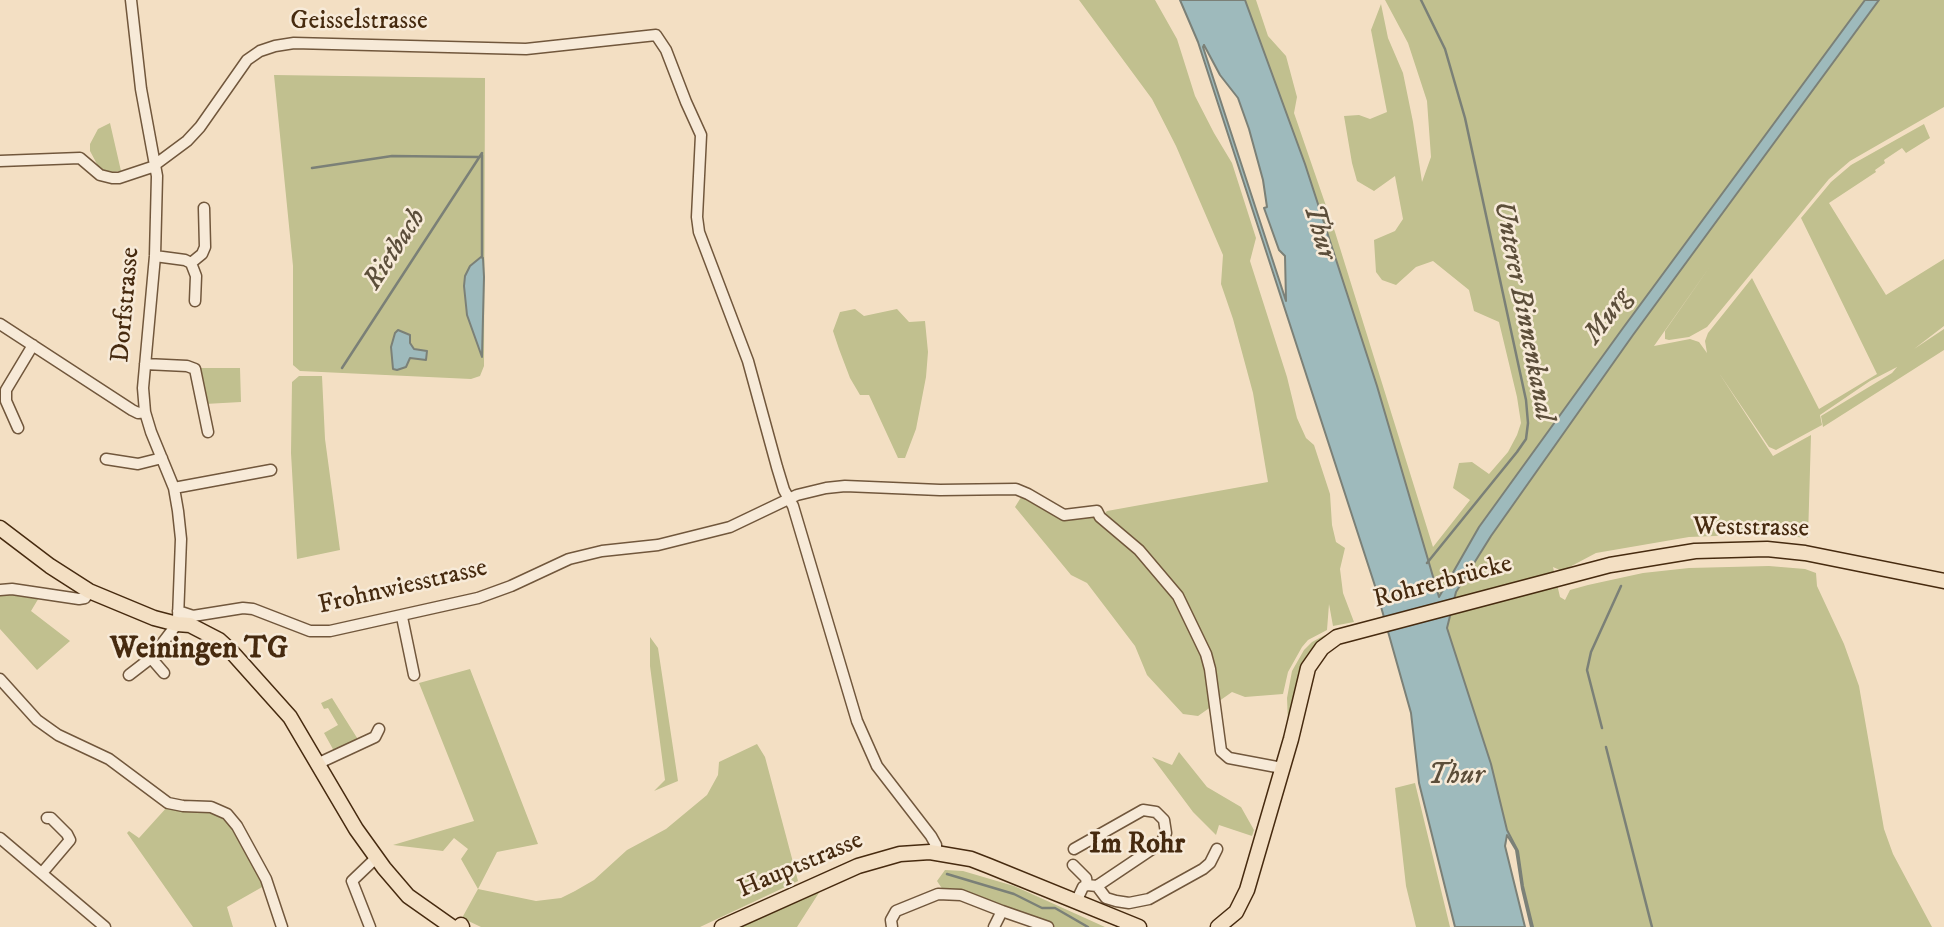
<!DOCTYPE html>
<meta charset="utf-8">
<style>
body{margin:0}
canvas{display:block;background:#f3dfc3}
</style>
<canvas width="1944" height="927"></canvas>
<script>
const ctx = document.querySelector('canvas').getContext('2d');
ctx.lineJoin = 'round';
function fill(path, color) { ctx.fillStyle = color; ctx.fill(path, 'evenodd'); }
const poly = rows => new Path2D(rows.map(r => 'M' + r).join(''));
function trace(path, color, width, dash) { ctx.strokeStyle = color; ctx.lineWidth = width; ctx.lineCap = dash ? 'butt' : 'round'; ctx.setLineDash(dash || []); ctx.stroke(path); }
function write(font, color, halo, rows, align = 'center') {
  ctx.font = font + ' "IM FELL DW Pica",serif'; ctx.lineWidth = 5; ctx.setLineDash([]); ctx.textBaseline = 'middle'; ctx.strokeStyle = halo; ctx.fillStyle = color; for (const [text, x, y, turn = 0] of rows) {
    ctx.save(); ctx.translate(x, y); ctx.rotate((+turn || 0) * Math.PI / 180); ctx.textAlign = isNaN(turn) ? turn : align; if (halo) ctx.strokeText(text, 0, 0); ctx.fillText(text, 0, 0); ctx.restore();
  }
}
const green = poly([
 [1079,0,1155,0,1177,39,1195,96,1214,133,1232,163,1256,238,1250,261,1287,377,1297,418,1306,438,1314,445,1330,494,1332,525,1336,542,1345,548,1340,569,1343,593,1354,622,1333,626,1329,604,1327,630,1308,640,1302,647,1288,672,1283,694,1245,697,1232,692,1198,716,1183,714,1147,675,1135,646,1087,583,1071,575,1015,507,1023,494,1064,517,1090,515,1103,521,1143,556,1165,581,1180,603,1198,642,1204,646,1189,612,1167,577,1153,561,1104,514,1107,511,1268,482,1253,393,1233,319,1221,284,1223,255,1176,146,1152,99],
 [1245,0,1256,0,1268,36,1286,56,1297,97,1294,113,1335,232,1433,547,1470,500,1453,488,1459,463,1472,462,1489,474,1508,452,1517,435,1521,423,1517,397,1499,322,1474,311,1469,290,1433,261,1416,267,1396,285,1382,280,1376,272,1374,240,1395,231,1403,219,1395,176,1374,191,1357,181,1352,163,1344,116,1359,115,1370,119,1387,112,1371,30,1381,4,1388,38,1403,73,1413,122,1422,182,1431,157,1427,101,1408,43,1385,0,1865,0,1479,527,1439,598,1377,386],
 [1879,0,1944,0,1944,107,1850,161,1829,179,1707,327,1689,337,1669,340,1665,339,1665,331,1711,265,1654,346,1690,339,1699,342,1707,353,1705,341,1708,333,1752,278,1819,409,1877,374,1801,218,1831,182,1851,165,1924,124,1930,138,1906,153,1902,148,1884,160,1885,163,1875,170,1876,172,1829,203,1886,295,1944,259,1944,326,1914,349,1944,329,1944,350,1823,427,1821,416,1892,373,1897,367,1870,381,1820,415,1822,425,1776,450,1769,447,1719,373,1773,456,1811,435,1808,538,1765,534,1689,537,1596,553,1562,571,1553,567,1560,597,1565,600,1570,590,1588,585,1643,573,1689,568,1769,566,1805,569,1816,573,1817,586,1844,644,1859,686,1884,829,1893,854,1932,927,1533,927,1523,886,1518,851,1507,830,1491,764,1447,628,1456,592,1491,536,1633,335],
 [274,75,485,78,484,366,480,376,471,379,300,371,293,365,293,266],
 [110,123,121,171,105,173,98,166,90,151,90,144,98,129],
 [855,309,864,316,897,309,909,322,925,321,928,352,926,377,916,429,905,458,898,458,869,395,860,395,850,378,839,349,833,331,840,312],
 [198,368,240,368,241,402,205,404],
 [299,376,322,376,325,439,340,550,297,559,291,453,292,382],
 [10,593,40,596,31,611,70,641,37,670,0,629,0,594],
 [1325,635,1327,636,1288,722,1287,698,1292,671,1304,650,1312,642],
 [650,637,658,648,678,781,654,791,665,780,650,666],
 [470,669,538,844,497,852,478,889,536,901,561,898,575,891,594,880,627,850,666,829,707,795,718,775,719,762,757,744,765,757,798,881,700,927,481,927,462,918,478,889,461,859,468,849,454,838,443,851,393,845,474,821,419,683],
 [332,698,359,741,334,751,324,733,338,725,328,708,324,709,321,703],
 [1179,752,1207,787,1241,807,1254,830,1252,836,1219,825,1216,835,1193,812,1152,757,1172,765],
 [1415,783,1450,927,1416,927,1406,886,1395,788],
 [168,806,218,813,230,822,264,886,227,907,233,927,193,927,127,833,129,831,139,838],
 [945,870,963,871,1014,886,1105,927,1055,927,1029,916,943,890,937,881],
 [822,888,797,927,739,927]
]);
const water = poly([
 [1180,0,1245,0,1305,164,1377,386,1439,597,1479,527,1623,328,1865,0,1879,0,1633,335,1491,536,1456,592,1447,628,1491,764,1507,830,1518,851,1523,886,1533,927,1531,927,1522,889,1516,850,1507,835,1505,846,1525,927,1455,927,1419,783,1411,713,1376,589,1198,42,1180,0],
 [1204,45,1220,75,1238,98,1249,129,1263,180,1267,207,1264,208,1279,250,1285,256,1286,301,1203,47,1204,45],
 [481,257,483,258,484,277,482,357,467,315,464,286,465,276,470,266,481,257],
 [398,330,410,335,410,343,414,349,427,351,426,360,410,358,406,367,397,370,393,369,391,347,395,333,398,330]
]);
const stream = poly([
 [1421,0,1445,49,1465,118,1526,400,1528,423,1526,439,1517,452,1427,563],
 [312,168,392,156,479,157],
 [482,257,482,155],
 [342,368,482,153],
 [1602,728,1587,670,1591,652,1621,586],
 [1606,747,1652,927],
 [947,874,1014,894,1042,908,1055,908,1088,927]
]);
const minor = poly([
 [131,0,141,89,157,176,155,256,143,388,145,412,151,432,174,488,178,511,181,539,178,618],
 [0,161,80,158,100,175,112,178,119,178,152,167,187,141,200,127,247,60,260,51,275,46,294,43,526,49,656,35,666,50,686,102,701,135,697,217,699,232,748,361,777,467,784,490,793,506,857,721,877,766,931,836,936,845,936,853],
 [155,256,185,260,191,263,196,276,195,301],
 [191,263,202,254,205,247,204,208],
 [0,324,132,410,138,413,145,412],
 [145,364,187,366,195,369,208,432],
 [18,428,6,401,6,390,33,345],
 [106,459,138,464,162,458],
 [174,488,271,470],
 [0,590,12,589,79,599,85,598,89,591],
 [178,611,193,616,243,608,253,609,310,631,330,631,478,598,511,586,569,559,602,551,658,545,730,527,797,495,826,488,845,486,940,490,1016,489,1028,494,1064,515,1097,511,1100,517,1139,550,1178,596,1206,654,1210,669,1221,751,1229,758,1282,768],
 [402,617,414,675],
 [151,658,164,673],
 [129,675,151,658,177,624,183,621],
 [0,679,37,720,58,735,109,759,168,803,183,806,211,807,227,814,237,826,266,879,282,927],
 [319,763,375,737,379,729],
 [0,838,105,927],
 [1074,849,1143,810,1156,812,1164,820,1166,833,1161,843,1097,886,1087,885,1083,887,1076,902],
 [1073,865,1086,878,1087,885],
 [42,873,70,840,67,834,51,818,47,818],
 [1097,886,1106,898,1116,901,1129,903,1149,899,1203,869,1210,863,1217,849],
 [370,927,352,881,376,858],
 [892,927,891,920,896,911,938,894,961,895,1002,911],
 [994,927,1002,911,1048,927]
]);
const major = poly([
 [0,528,50,566,89,591,154,618,177,624,190,625,219,640,230,650,290,717,356,829,384,868,408,896,452,927],
 [461,925,462,927],
 [722,927,858,866,900,854,930,852,971,859,989,866,1139,927],
 [1218,927,1236,912,1247,890,1291,739,1308,668,1322,648,1337,637,1610,565,1695,551,1767,549,1805,553,1944,581]
]);
const streetNames = [
 ["Geisselstrasse",359,23],
 ["Dorfstrasse",127,305,-85],
 ["Weststrasse",1751,529,1],
 ["Rohrerbrücke",1443,583,-15],
 ["Frohnwiesstrasse",403,588,-13],
 ["Hauptstrasse",801,866,-23]
];
const waterNames = [
 ["Thur",1318,232,73],
 ["Rietbach",396,250,-57],
 ["Unterer Binnenkanal",1522,311,79],
 ["Murg",1609,317,-54],
 ["Thur",1456,777]
];
const neighbourhoodNames = [
 ["Im Rohr",1137,846]
];
const quarterNames = [
 ["Weiningen TG",199,651]
];
fill(green, '#c1c08f');
fill(water, '#9ebabc');
trace(water, '#7b8077', 2);
trace(stream, '#7b8077', 2.5);
trace(minor, '#71573c', 13);
trace(major, '#462a0f', 17);
trace(minor, '#f7ead8', 10);
trace(major, '#f3dfc3', 14);
write('26px', '#462a0f', '#f7ead8', streetNames);
write('italic 28px', '#5c4e3a', '#f7ead8', waterNames);
write('bold 28px', '#462a0f', '#f7ead8', neighbourhoodNames);
write('bold 30px', '#462a0f', '#f7ead8', quarterNames);
</script>
